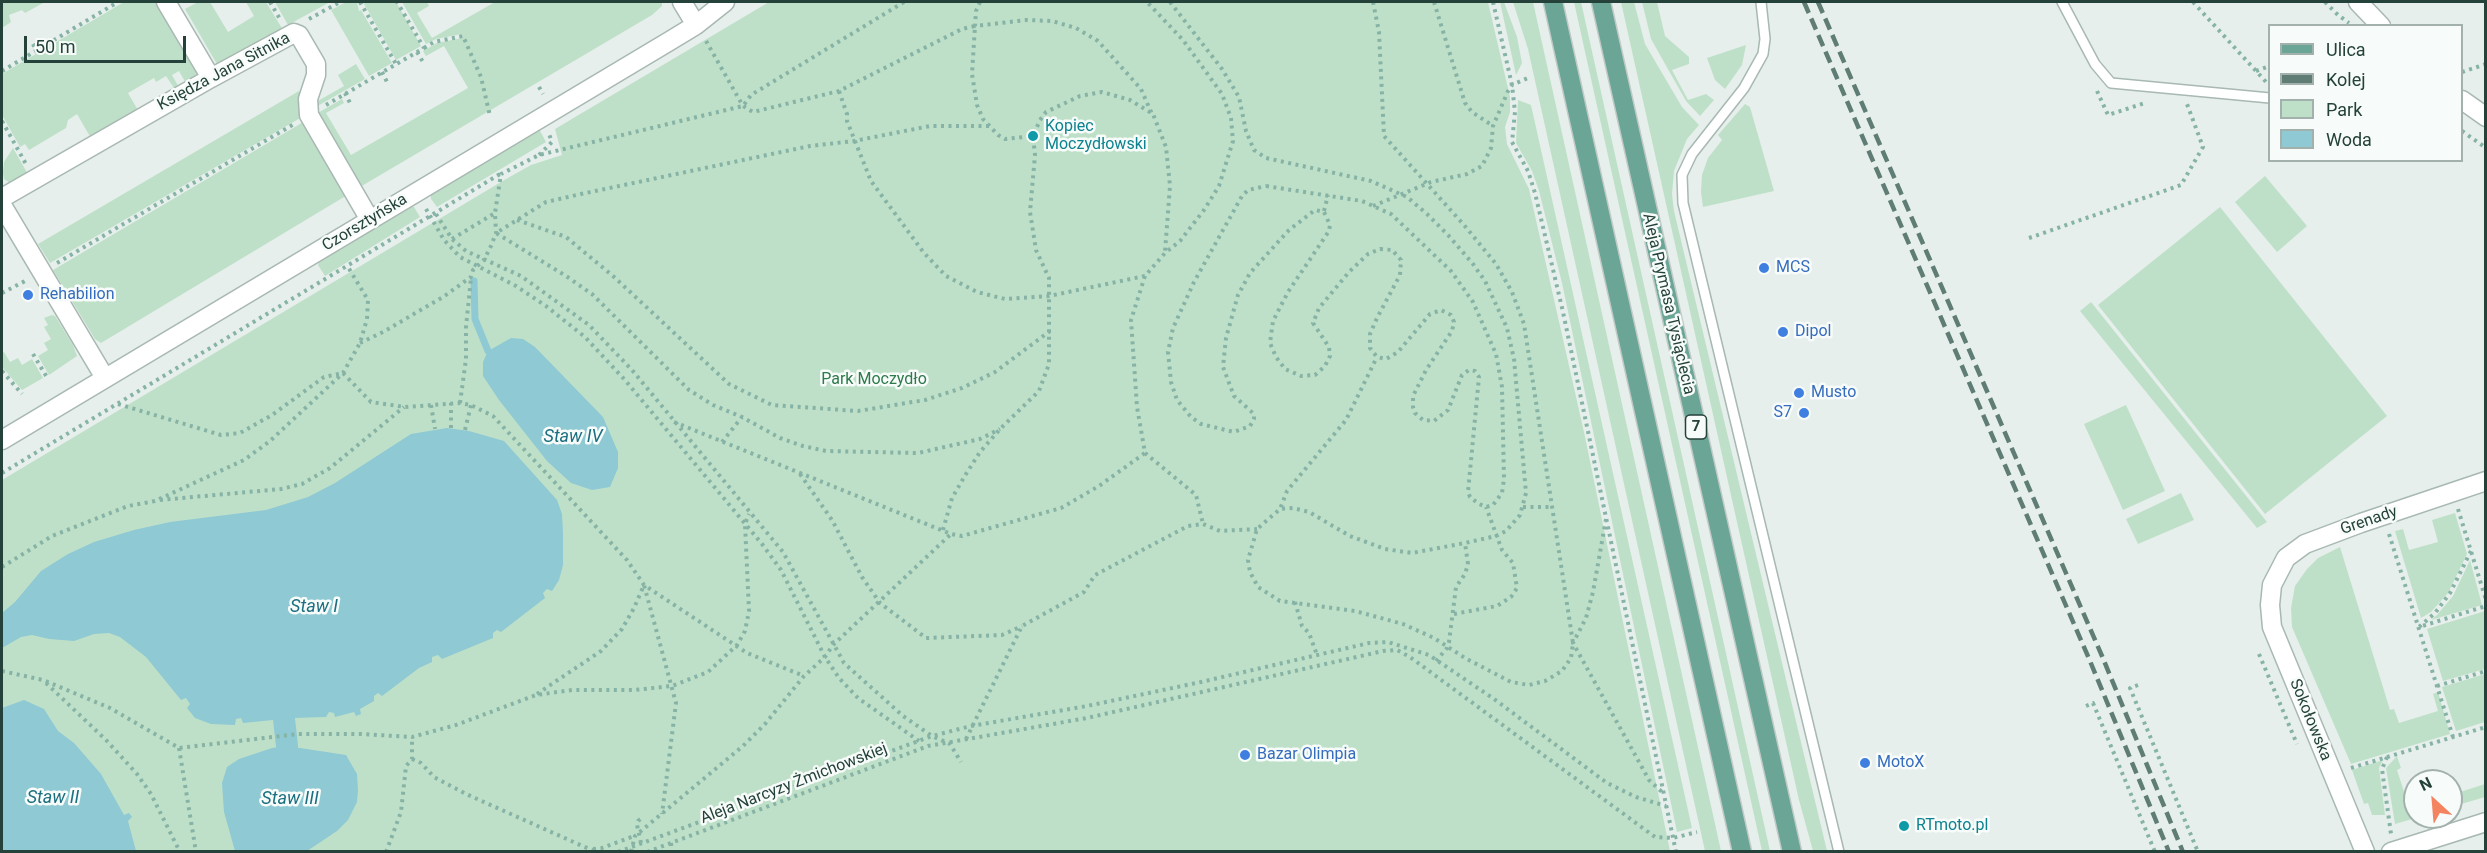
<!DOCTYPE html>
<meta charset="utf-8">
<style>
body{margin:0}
#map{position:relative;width:2487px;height:853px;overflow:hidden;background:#e6efeb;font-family:Roboto,sans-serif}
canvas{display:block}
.frame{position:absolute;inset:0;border:3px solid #24423a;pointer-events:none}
.legend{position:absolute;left:2268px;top:24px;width:195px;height:138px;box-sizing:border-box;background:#f7fbf9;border:2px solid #a3b1ad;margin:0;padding:8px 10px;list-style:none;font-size:18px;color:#24423a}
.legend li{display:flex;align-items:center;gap:12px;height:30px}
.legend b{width:30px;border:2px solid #a3b1ad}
.north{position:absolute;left:2403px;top:769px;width:60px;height:60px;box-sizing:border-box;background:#f7fbf9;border:2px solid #a3b1ad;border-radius:50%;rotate:334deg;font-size:16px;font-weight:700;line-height:24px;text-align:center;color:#24423a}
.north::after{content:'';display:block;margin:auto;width:21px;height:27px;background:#f4845f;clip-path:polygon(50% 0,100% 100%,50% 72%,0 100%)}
.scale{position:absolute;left:24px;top:36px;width:162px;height:27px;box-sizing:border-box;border:3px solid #24423a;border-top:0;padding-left:8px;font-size:18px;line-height:21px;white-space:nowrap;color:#24423a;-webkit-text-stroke:4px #f7fbf9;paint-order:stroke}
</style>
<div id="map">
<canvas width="2487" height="853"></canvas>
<div class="frame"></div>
<ul class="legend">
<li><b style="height:8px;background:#6aa596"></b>Ulica</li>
<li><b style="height:8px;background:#5f7d75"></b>Kolej</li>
<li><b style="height:16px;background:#bfe0c8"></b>Park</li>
<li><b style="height:16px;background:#8ec9d4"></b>Woda</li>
</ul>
<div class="north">N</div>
<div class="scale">50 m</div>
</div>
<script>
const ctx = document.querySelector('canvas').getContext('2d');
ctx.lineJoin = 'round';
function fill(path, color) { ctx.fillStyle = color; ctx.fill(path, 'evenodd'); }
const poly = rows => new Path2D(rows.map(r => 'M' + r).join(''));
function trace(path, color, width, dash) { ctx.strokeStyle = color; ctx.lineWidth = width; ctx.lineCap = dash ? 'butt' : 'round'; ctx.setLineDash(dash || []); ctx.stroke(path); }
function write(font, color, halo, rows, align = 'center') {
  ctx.font = font + ' Roboto,sans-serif'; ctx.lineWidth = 5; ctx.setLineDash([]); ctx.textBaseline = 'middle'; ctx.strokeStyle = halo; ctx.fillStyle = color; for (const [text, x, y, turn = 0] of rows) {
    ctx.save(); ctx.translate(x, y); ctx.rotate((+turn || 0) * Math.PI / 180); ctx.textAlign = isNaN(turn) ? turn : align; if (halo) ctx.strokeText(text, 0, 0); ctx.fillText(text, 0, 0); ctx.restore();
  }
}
const green = poly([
 [2,2,45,2,25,13,22,10,9,15,11,22,2,28],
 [124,2,161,2,198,71,191,82,187,85,179,71,172,75,180,89,176,91,166,76,156,82,154,78,128,93,139,112,92,140,77,114,68,120,66,128,29,150,25,144,20,147,2,115,2,74],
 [198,2,210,2,228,32,254,16,246,2,266,2,283,30,221,66,217,64,185,9],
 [275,2,330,2,288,25],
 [346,2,357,2,359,11,361,10,392,63,369,76,331,10],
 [363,2,396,2,421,46,396,60],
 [402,2,427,2,429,6,417,13,432,38,495,2,662,2,662,6,652,15,360,187,316,114,342,99,344,103,326,113,351,155,468,88,444,46,426,56,423,51,437,43,462,38,462,34,436,39,426,44],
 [769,2,1488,2,1510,97,1510,112,1505,127,1507,144,1529,189,1584,432,1670,851,2,852,2,480,506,179,531,165,562,155,555,129],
 [1500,2,1504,2,1517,37,1522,63,1516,75],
 [1513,2,1533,2,1721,851,1705,851,1528,49],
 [1574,2,1581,2,1770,851,1762,851],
 [1621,2,1634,2,1645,44,1682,107,1699,125,1687,139,1674,171,1672,194,1674,211,1827,851,1813,851,1799,800],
 [1642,2,1657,2,1665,36,1689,57,1689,64,1672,70,1688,100,1706,94,1714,100,1700,116,1686,101,1651,39],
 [1746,45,1742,65,1725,89,1715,80,1707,58],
 [356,64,365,79,314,108,316,102,344,86,338,75],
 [299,91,302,117,50,263,38,244],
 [1518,100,1531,105,1692,828,1677,832,1562,283,1539,191,1532,171,1516,143],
 [1745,104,1750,107,1774,191,1703,207,1701,192,1702,175,1708,158,1722,140,1718,135],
 [305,121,349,194,101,343,95,339,53,270],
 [539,129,546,142,437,207,431,199,431,193],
 [13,148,29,176,10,183,4,179,3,172,4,162],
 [2265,176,2307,226,2277,252,2235,202],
 [410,206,414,207,420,217,325,276,318,265,320,260],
 [2220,207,2387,416,2265,514,2098,305],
 [2091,302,2267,522,2257,528,2080,311],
 [52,315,55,316,73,345,77,356,49,375,38,356,48,350,44,343,51,339,44,327,48,325,44,318],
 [4,352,10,362,18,358,22,365,32,359,43,378,22,390,2,367,2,353],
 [2126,405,2165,491,2123,510,2084,424],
 [2181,493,2194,520,2138,544,2126,519],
 [2455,513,2467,554,2448,593,2431,612,2421,618,2395,531,2403,529,2409,550,2438,542,2432,520],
 [2340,547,2390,710,2394,709,2399,723,2438,711,2433,694,2438,692,2450,734,2351,764,2292,627,2291,608,2295,586,2307,569,2318,558],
 [2470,560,2482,605,2431,620,2437,615,2453,596],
 [2485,611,2485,669,2443,681,2427,629],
 [2485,674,2485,722,2456,731,2442,687],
 [2397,756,2401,768,2397,770,2409,807,2415,806,2415,817,2419,817,2395,824,2386,768],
 [2383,760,2379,768,2385,815,2372,815,2368,803,2364,804,2352,770],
 [2485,784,2485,797,2451,807,2451,795]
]);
const water = poly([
 [511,338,523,339,535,347,603,417,618,452,618,468,610,487,592,490,571,483,547,461,499,400,483,376,483,362,488,351],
 [447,428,469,431,504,441,557,500,562,514,563,533,563,565,559,580,552,591,547,589,543,593,545,598,501,632,497,630,493,633,493,638,442,659,438,655,432,657,432,662,419,668,382,696,378,693,374,696,374,701,360,709,361,714,356,716,354,712,335,717,334,713,329,712,326,717,293,718,243,723,241,718,236,719,235,725,211,724,195,718,187,708,190,704,186,698,181,700,146,657,120,637,109,633,94,634,74,641,49,639,32,635,21,637,2,648,2,613,15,602,41,571,68,554,94,542,134,530,170,522,266,510,308,497,335,483,411,434],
 [24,700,44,709,58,731,74,743,101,774,124,815,129,813,132,817,128,821,136,851,2,851,2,708],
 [287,746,346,755,357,774,358,790,357,802,348,820,337,831,307,851,235,851,224,812,222,783,227,767,239,759,272,748]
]);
const stream = poly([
 [474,281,475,319,488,351]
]);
const canal = poly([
 [284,719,287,746]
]);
const path = poly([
 [270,2,280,19],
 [360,2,396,64],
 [980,2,976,11,975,26,1026,20,1052,21,1076,28,1098,41,1141,89,1152,114],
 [1170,2,1222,69,1239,97,1246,131,1254,150,1266,158,1371,181,1407,197,1427,214,1448,235,1473,264,1485,281,1507,328,1514,359,1526,493,1520,515,1506,531,1496,536,1465,543,1412,553,1385,549,1350,536,1309,512,1293,508,1280,509],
 [1373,2,1379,32,1384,136,1464,225,1496,264,1512,292,1524,324,1573,643,1571,658,1562,671,1545,681,1529,685,1511,682,1465,658,1434,638,1403,624,1355,611,1280,601,1258,587,1250,572,1248,560,1257,529,1280,509,1287,491,1346,420,1377,357],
 [1434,2,1465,103,1472,112,1493,126],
 [1493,2,1512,85,1515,112,1512,142,1528,171,1535,193,1563,312,1676,852],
 [2193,2,2267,83],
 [2325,2,2338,15,2349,23],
 [309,19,340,2],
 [706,41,743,106,753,112,839,91,962,29,975,26,972,74,977,105,983,119,998,135,1005,139,1033,136],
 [33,44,36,50],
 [424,48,434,42,463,36,481,77,490,116],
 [417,52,423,62],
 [2,71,118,2],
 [2256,71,2270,66],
 [382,72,387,82],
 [2462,72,2486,64],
 [539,87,543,94],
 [839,91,847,114,847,121,871,181,924,253,946,276,977,292,1005,299,1049,296,1145,276,1165,253,1180,241,1204,210,1219,186,1233,141,1231,118,1222,94,1183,40,1147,2],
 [2097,91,2108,115,2145,103],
 [345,93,350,103],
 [326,105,424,48,397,2],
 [2,121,26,164],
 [989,126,930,126,854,141,810,146,581,194,546,202,496,233,566,276,592,294,689,390,713,405,742,417,780,438,803,446,826,451,918,453,980,439,1000,429],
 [2462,131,2486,148],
 [539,155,552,142,549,134],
 [1266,186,1362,201,1391,214,1451,271,1473,302,1496,354,1502,387,1504,479,1502,493,1493,505,1486,507,1479,504,1470,497,1468,492,1479,377,1475,371,1469,370,1462,375,1448,410,1434,421,1423,420,1415,413,1413,407,1413,396,1426,370,1452,331,1454,322,1451,315,1441,310,1430,314,1398,352,1386,359,1377,357,1370,348,1370,334,1377,318,1400,275,1401,260,1392,250,1380,249,1368,254,1349,272,1319,308,1313,323,1329,347,1330,356,1325,366,1315,375,1301,376,1285,369,1276,357,1270,343,1273,321,1288,292,1329,231,1330,225,1324,212,1315,210,1289,230,1250,273,1238,295,1226,338,1223,367,1234,396,1254,414,1254,419,1250,426,1234,432,1201,424,1191,417,1177,400,1171,382,1168,352,1173,328,1194,282,1242,196,1248,190,1266,186],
 [1373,206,1431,182,1467,174,1482,166,1491,148,1493,126,1508,91,1512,85,1530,77],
 [426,209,444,240,460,257,516,286,546,306,585,337,625,380,762,544,781,570,825,657,839,678,858,698,919,741],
 [1324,211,1328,195],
 [436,214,452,239,466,251,521,276,589,325,632,370,783,552,844,663,903,716,932,736,950,744,961,762],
 [517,220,566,237,613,276,729,384,772,405,858,411,925,400,962,388,995,372,1050,331],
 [2029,238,2181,185,2203,147,2187,104],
 [452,239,495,213],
 [57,263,294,124],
 [1145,276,1131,320,1137,407,1145,453,1196,495,1203,524],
 [2,293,27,280],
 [360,343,383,332,443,297,471,277,473,270,484,260,491,246,496,233,495,213,501,174,539,155,743,106,751,95,904,2],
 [33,354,48,379],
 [2,371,22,394],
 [343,373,371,402,405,407,460,403,471,405,493,416,627,560,644,585,747,653,804,676],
 [460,403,466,359,466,327,471,278],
 [118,404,221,435,240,433,272,415,324,377,343,373],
 [431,405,435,429],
 [674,422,951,534,962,536,1061,508,1099,486,1145,453],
 [451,428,451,403],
 [465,430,471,405],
 [722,442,742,417],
 [2,473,500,174],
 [800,474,832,520,862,577,880,603,926,638,1002,635,1022,626],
 [160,500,281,489,302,484,330,468,404,407],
 [1523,507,1553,507],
 [2458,509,2486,600],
 [1606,519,1593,592,1586,618,1573,643,1649,780,1663,793],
 [943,530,952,498,966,474,980,452,1000,429,1039,391,1049,364,1049,278,1036,250,1030,212,1035,155,1033,136,1040,120,1046,112,1080,96,1102,92,1130,100,1153,114,1166,147,1170,186,1165,252],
 [2389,534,2453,737],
 [2471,551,2450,593,2435,613,2419,627,2486,606],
 [2,567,52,536,128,506,155,501,244,460,270,441,343,373,360,343,367,319,368,300,348,267],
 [1295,602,1302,626,1309,633,1317,655],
 [1454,614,1497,606,1511,597,1517,588,1513,563,1502,550,1486,507],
 [2259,654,2297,744],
 [1436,661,1447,648,1449,642,1456,587,1465,574,1468,564,1465,543],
 [2,671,43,680,110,708,179,748,298,734,361,734,412,737,456,725,536,695,572,690,634,690,672,686,708,672,737,645,745,631,749,611,745,524,749,514],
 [46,683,106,740,137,774,151,794,180,852],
 [2138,685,2130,688,2198,852],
 [2437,686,2486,671],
 [537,694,601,651,622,629,634,608,644,585,676,703,662,814],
 [2086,706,2093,703,2155,852],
 [966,739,1022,626,1084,592,1095,575,1188,526,1203,524,1220,531,1257,529],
 [179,748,196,852],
 [2387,757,2382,769,2391,834],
 [412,759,421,763,434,777,466,794,596,852],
 [2351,768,2486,727],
 [641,843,637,825,638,821,643,817],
 [671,843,672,852],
 [593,849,602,848,634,836],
 [386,852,401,812,406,766,412,759,412,737],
 [618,852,932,736,971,726,1087,706,1201,682,1369,643,1388,642,1429,655,1494,699,1607,783,1636,797,1666,806],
 [631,852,635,836,743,746,765,724,804,676,825,657,833,645,951,534],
 [647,852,928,746,1087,718,1383,651,1397,650,1410,657,1655,837,1673,838,1697,832]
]);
const service = poly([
 [1761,2,1765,39,1763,54,1744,88,1692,154,1682,175,1683,203,1839,852],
 [2062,2,2095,64,2111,83,2270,98]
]);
const minor = poly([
 [166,2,211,78],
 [682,2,696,25],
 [2358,2,2381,26],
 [2462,100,2486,117],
 [2,198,211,78,294,33,299,35,316,64,316,75,308,99,309,115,370,220],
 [2,205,105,378],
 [2,440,668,42,696,25,725,2],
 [2365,852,2272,627,2270,605,2272,585,2286,558,2305,544,2361,523,2486,481],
 [2391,852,2486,822]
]);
const primary = poly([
 [1553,2,1742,852],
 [1601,2,1792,852]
]);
const rail = poly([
 [1804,2,2090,661,2169,852],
 [1818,2,2102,656,2183,852]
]);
const markers = [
 [1033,136,6,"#0f9aa8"],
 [1764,268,6,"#3f7fe0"],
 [28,295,6,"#3f7fe0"],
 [1783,332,6,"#3f7fe0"],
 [1799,393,6,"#3f7fe0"],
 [1804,413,6,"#3f7fe0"],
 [1245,755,6,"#3f7fe0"],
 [1865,763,6,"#3f7fe0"],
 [1904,826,6,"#0f9aa8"]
];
const shields = [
 [1696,427,21]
];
const shieldNames = [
 ["7",1696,427]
];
const streetNames = [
 ["Księdza Jana Sitnika",224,72,-28],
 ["Czorsztyńska",365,223,-31],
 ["Aleja Prymasa Tysiąclecia",1668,304,77],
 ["Grenady",2369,521,-19],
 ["Sokołowska",2310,720,68],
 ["Aleja Narcyzy Żmichowskiej",794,784,-21]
];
const cultureNames = [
 ["Kopiec",1045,127],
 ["Moczydłowski",1045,145],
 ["RTmoto.pl",1916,826]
];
const shopNames = [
 ["MCS",1776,268],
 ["Rehabilion",40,295],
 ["Dipol",1795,332],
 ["Musto",1811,393],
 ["S7",1792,413,"right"],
 ["Bazar Olimpia",1257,755],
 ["MotoX",1877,763]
];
const parkNames = [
 ["Park Moczydło",874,380]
];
const waterNames = [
 ["Staw IV",573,437],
 ["Staw I",314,607],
 ["Staw II",53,798],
 ["Staw III",290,799]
];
fill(green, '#bfe0c8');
fill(water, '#8ec9d4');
trace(stream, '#8ec9d4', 7);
trace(canal, '#8ec9d4', 22);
trace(service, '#a8b8b2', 12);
trace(minor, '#a8b8b2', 21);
trace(primary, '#c2cac8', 21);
trace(path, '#86b3a5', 4, [3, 4.5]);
trace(service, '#fff', 9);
trace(minor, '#fff', 18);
trace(primary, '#6aa596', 18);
trace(rail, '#5f7d75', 4.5, [12, 6]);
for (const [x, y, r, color] of markers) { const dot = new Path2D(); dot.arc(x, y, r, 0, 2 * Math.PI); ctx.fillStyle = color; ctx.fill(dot); trace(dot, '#f7fbf9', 2); }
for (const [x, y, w] of shields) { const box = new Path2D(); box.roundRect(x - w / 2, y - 12, w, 24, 4.5); ctx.fillStyle = '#f7fbf9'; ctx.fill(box); trace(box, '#24423a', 1.5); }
write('bold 15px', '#24423a', null, shieldNames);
write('16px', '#24423a', '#f7fbf9', streetNames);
write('16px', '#0d838f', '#f7fbf9', cultureNames, 'left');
write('16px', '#366cbe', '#f7fbf9', shopNames, 'left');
write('16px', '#2d7a4b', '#f7fbf9', parkNames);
write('italic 18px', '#1c6f80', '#f7fbf9', waterNames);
</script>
